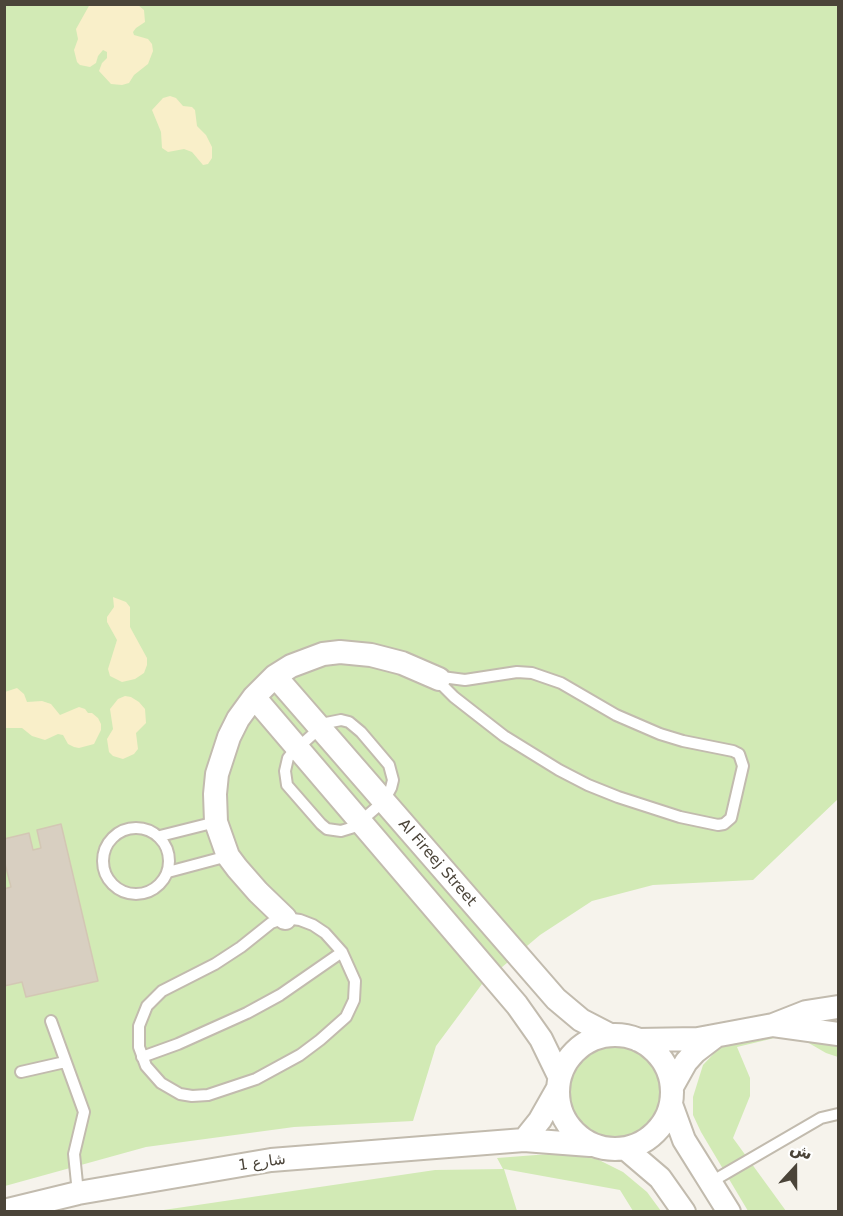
<!DOCTYPE html>
<meta charset="utf-8">
<style>
body{margin:0}
#map{position:relative;width:843px;height:1216px;overflow:hidden;background:#f6f3ec;font-family:"DejaVu Sans","Noto Naskh Arabic",sans-serif}
canvas{display:block}
.frame{position:absolute;inset:0;border:6px solid #4b4439;pointer-events:none}
.north{position:absolute;left:765px;top:1138px;width:60px;height:60px;-webkit-text-stroke:4px #fff;paint-order:stroke;rotate:21deg;font-size:16px;font-weight:700;line-height:24px;text-align:center;color:#4b4439}
.north::after{content:'';display:block;margin:auto;width:21px;height:27px;background:#4b4439;clip-path:polygon(50% 0,100% 100%,50% 72%,0 100%)}
</style>
<div id="map">
<canvas width="843" height="1216"></canvas>
<div class="frame"></div>
<div class="north">ش</div>
</div>
<script>
const ctx = document.querySelector('canvas').getContext('2d');
ctx.lineJoin = 'round';
function fill(path, color) { ctx.fillStyle = color; ctx.fill(path, 'evenodd'); }
const poly = rows => new Path2D(rows.map(r => 'M' + r).join(''));
function trace(path, color, width, dash) { ctx.strokeStyle = color; ctx.lineWidth = width; ctx.lineCap = dash ? 'butt' : 'round'; ctx.setLineDash(dash || []); ctx.stroke(path); }
function write(font, color, halo, rows, align = 'center') {
  ctx.font = font + ' "DejaVu Sans","Noto Naskh Arabic",sans-serif'; ctx.lineWidth = 5; ctx.setLineDash([]); ctx.textBaseline = 'middle'; ctx.strokeStyle = halo; ctx.fillStyle = color; for (const [text, x, y, turn = 0] of rows) {
    ctx.save(); ctx.translate(x, y); ctx.rotate((+turn || 0) * Math.PI / 180); ctx.textAlign = isNaN(turn) ? turn : align; if (halo) ctx.strokeText(text, 0, 0); ctx.fillText(text, 0, 0); ctx.restore();
  }
}
const green = poly([
 [5,5,838,5,838,799,753,880,653,885,592,901,540,935,482,984,436,1046,413,1121,294,1127,146,1147,5,1186],
 [788,1027,797,1027,838,1045,838,1057,826,1053,807,1042,793,1036,783,1036,737,1047,750,1078,750,1096,733,1138,786,1211,748,1211,701,1132,693,1115,693,1097,703,1065,720,1047,733,1038,752,1032],
 '570 1093a46 46 0 1 1 92 0a46 46 0 1 1-92 0Z',
 [562,1153,597,1159,623,1172,647,1192,661,1211,633,1211,620,1190,504,1169,517,1211,150,1212,435,1170,503,1169,497,1158]
]);
const sand = poly([
 [90,4,138,5,144,10,145,22,136,28,133,32,134,35,148,39,152,44,153,51,148,64,134,75,129,83,122,85,111,84,99,71,102,63,107,58,107,52,103,50,98,56,96,63,90,67,80,65,77,62,74,50,78,39,76,29],
 [170,96,176,98,183,106,192,107,195,110,197,126,206,135,212,147,212,158,208,164,203,165,192,152,184,149,168,152,162,148,161,132,152,110,163,98],
 [113,597,126,602,130,607,130,627,147,658,147,665,144,673,135,679,122,682,110,676,108,669,117,640,107,622,107,617,114,607],
 [17,688,24,694,27,702,42,701,51,704,60,715,79,707,85,709,88,713,92,713,98,718,101,724,101,730,94,744,79,748,74,747,68,744,63,735,58,734,45,740,32,736,22,728,5,728,5,692],
 [125,696,131,697,139,702,145,709,146,723,136,733,138,749,134,754,123,759,113,756,109,752,107,739,113,729,110,709,118,699]
]);
const building = poly([
 [61,824,98,981,26,997,22,982,4,986,4,889,11,887,4,860,4,839,29,833,33,850,41,848,37,830,61,824]
]);
const lane = poly([
 [517,672,532,673,561,683,616,715,660,734,683,741,733,751,739,754,743,766,731,818,724,824,718,825,680,817,618,797,588,785,559,770,504,736,454,697,438,681,442,677,465,680,517,672],
 [341,720,349,722,361,732,389,765,393,780,391,788,384,801,354,827,341,831,327,829,321,824,287,785,285,771,288,758,292,753,320,728,326,723,341,720],
 '103 861a33 33 0 1 1 66 0a33 33 0 1 1-66 0Z',
 [160,836,216,822],
 [168,872,228,856],
 [285,918,300,920,313,925,325,933,342,952,355,981,354,1000,346,1017,320,1040,300,1055,256,1079,208,1095,192,1096,180,1094,161,1083,146,1066,139,1047,139,1026,147,1006,162,991,215,964,241,947,271,923,285,918],
 [51,1021,84,1112,74,1154,78,1193],
 [142,1057,178,1044,247,1013,280,995,342,952],
 [21,1072,65,1062],
 [711,1182,821,1118,838,1114]
]);
const street = poly([
 [275,676,556,999,581,1020,610,1035],
 [254,697,517,1005,541,1039,559,1076],
 [285,918,258,892,237,868,228,856,216,822,215,794,217,774,229,737,238,719,254,697,275,676,291,666,323,654,340,652,371,655,402,663,439,679],
 [773,1025,838,1034],
 '558 1092a57 57 0 1 1 114 0a57 57 0 1 1-114 0Z',
 [638,1040,698,1039,773,1025,806,1012,838,1007],
 [672,1087,686,1062,695,1052,716,1036],
 [672,1107,684,1140,729,1212],
 [524,1140,540,1120,557,1090],
 [626,1149,660,1178,684,1212],
 [4,1211,78,1193,271,1160,524,1140,590,1145]
]);
const streetNames = [
 ["Al Fireej Street",437,863,49],
 ["شارع 1",262,1163,-8]
];
fill(green, '#d2eab5');
fill(sand, '#f9efc9');
fill(building, '#d8cfc1');
trace(building, '#d3c7b4', 1.5);
trace(lane, '#c2bbae', 14);
trace(street, '#c2bbae', 26);
trace(lane, '#fff', 10);
trace(street, '#fff', 22);
write('15px', '#4b4439', '#fff', streetNames);
</script>
